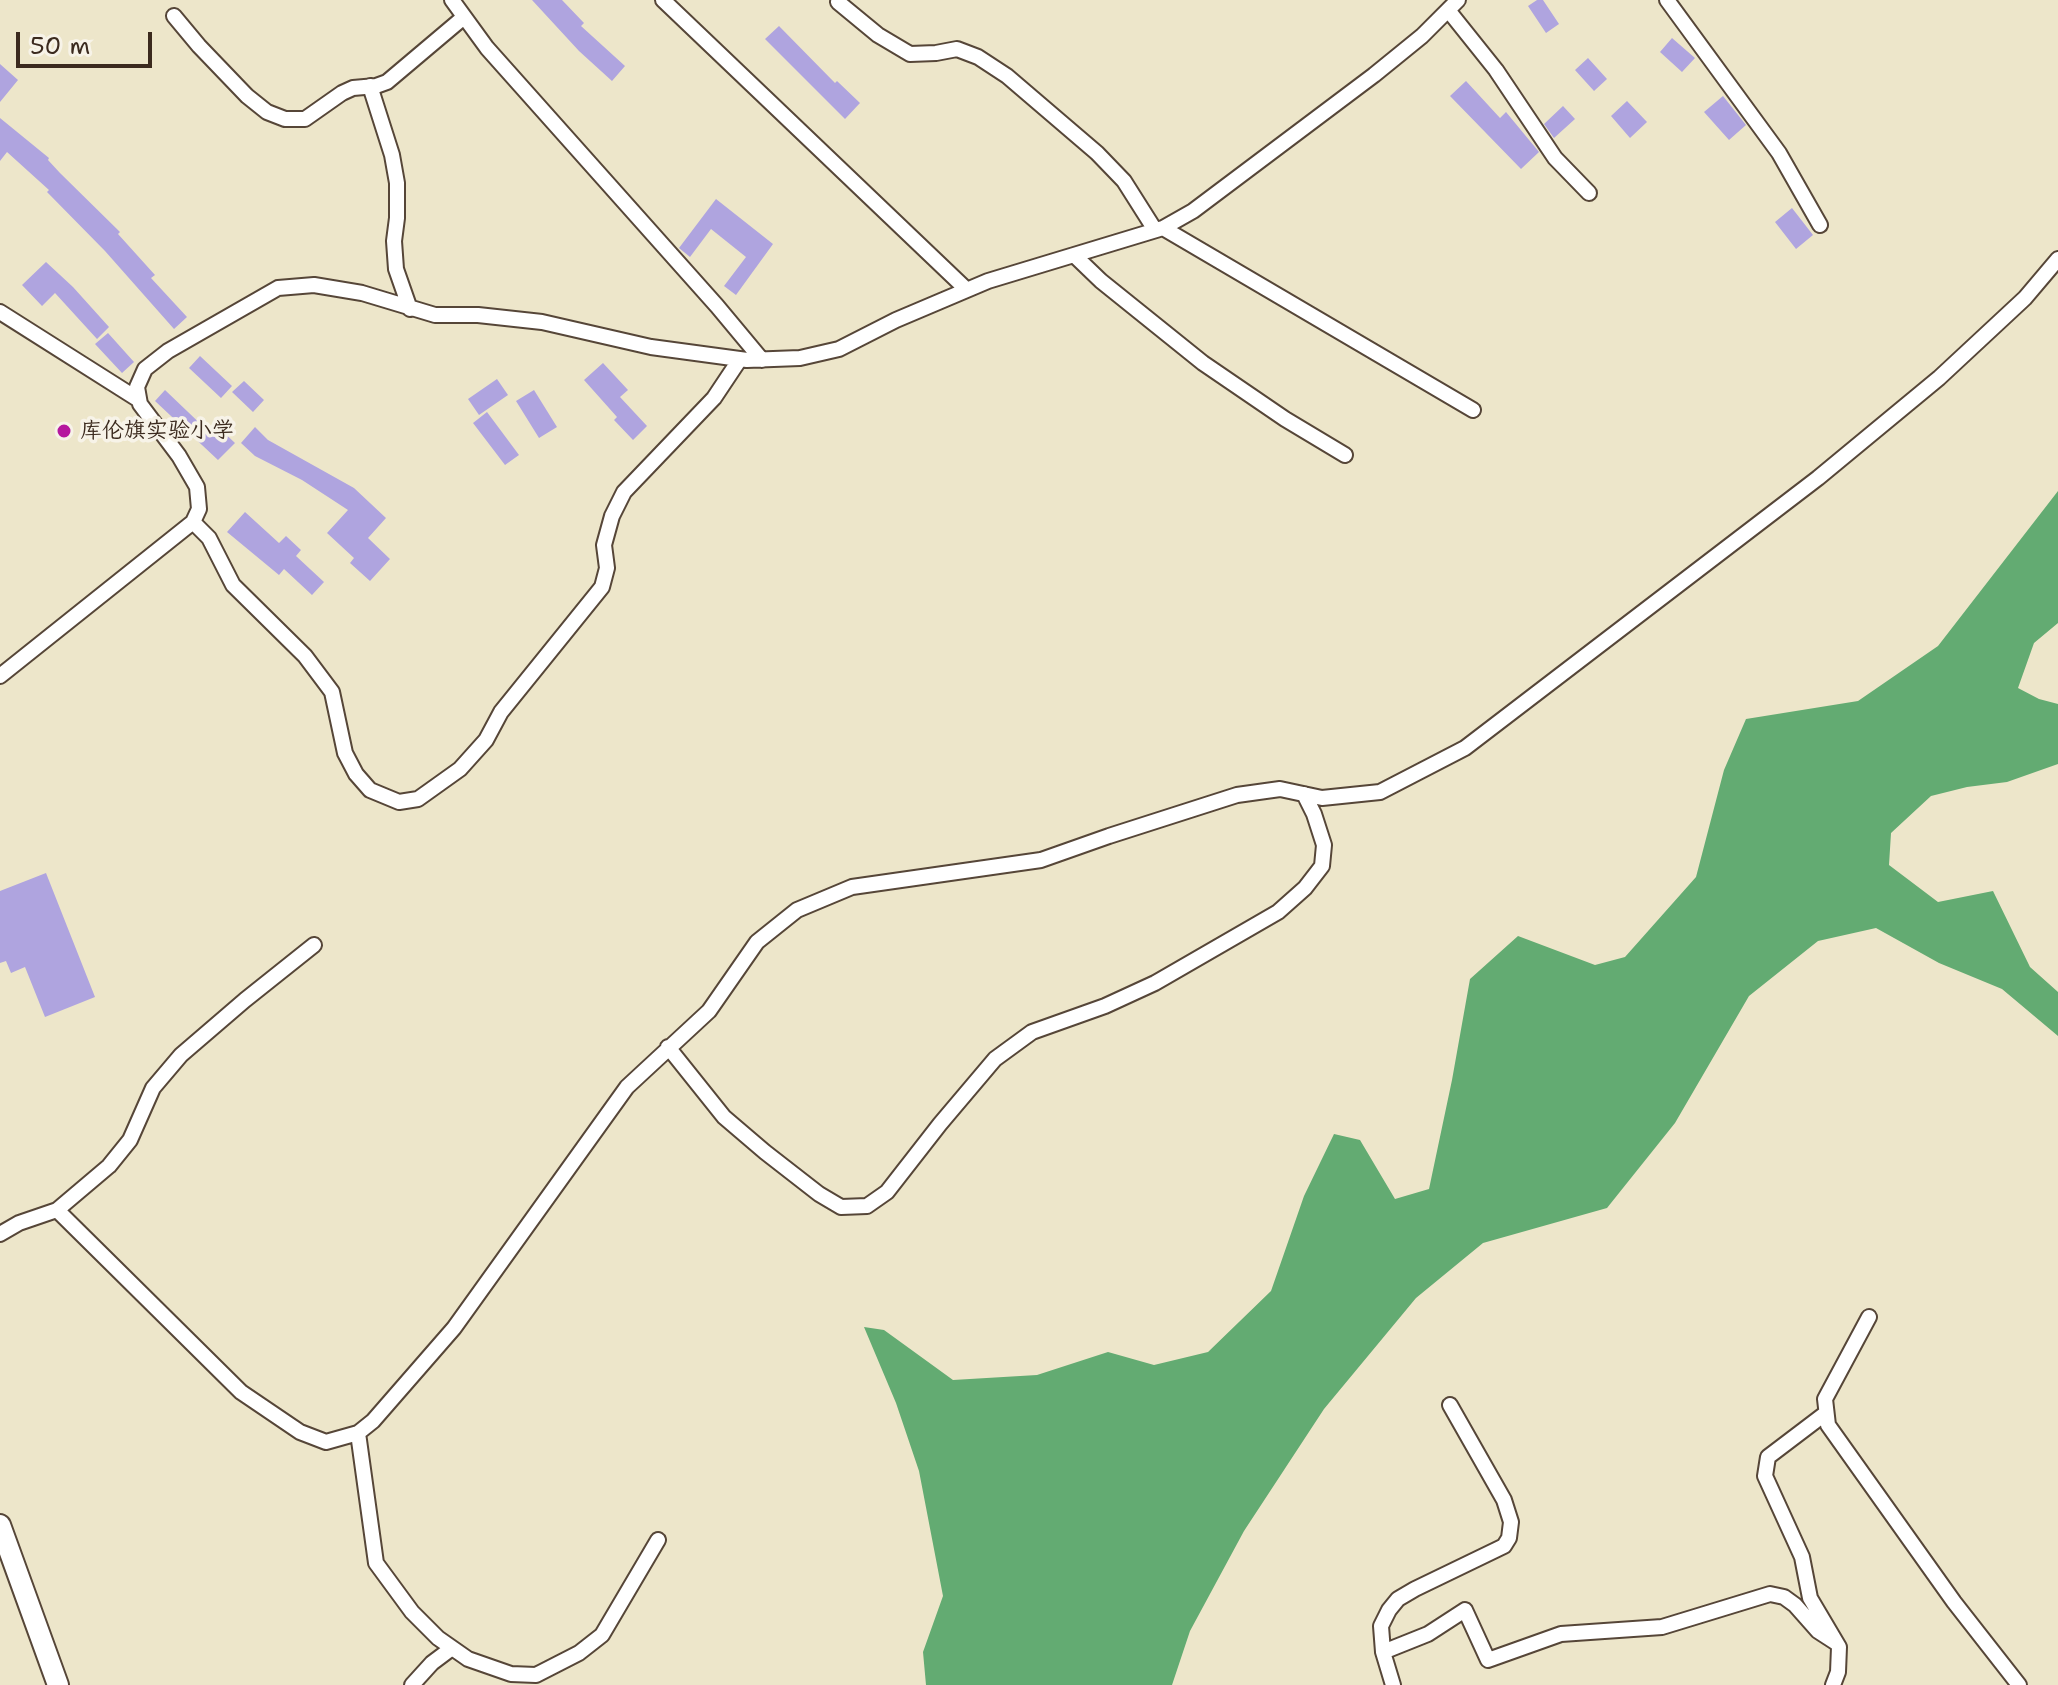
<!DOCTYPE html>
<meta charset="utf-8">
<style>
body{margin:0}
#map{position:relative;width:2058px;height:1685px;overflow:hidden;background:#ede6ca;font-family:"Shantell Sans",sans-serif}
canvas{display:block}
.scale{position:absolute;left:16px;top:32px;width:136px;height:36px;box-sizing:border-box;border:4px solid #3b2a1e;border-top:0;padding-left:10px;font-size:24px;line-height:28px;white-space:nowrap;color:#3b2a1e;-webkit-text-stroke:6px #f7f3e8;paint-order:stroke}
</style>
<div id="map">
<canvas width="2058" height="1685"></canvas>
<div class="scale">50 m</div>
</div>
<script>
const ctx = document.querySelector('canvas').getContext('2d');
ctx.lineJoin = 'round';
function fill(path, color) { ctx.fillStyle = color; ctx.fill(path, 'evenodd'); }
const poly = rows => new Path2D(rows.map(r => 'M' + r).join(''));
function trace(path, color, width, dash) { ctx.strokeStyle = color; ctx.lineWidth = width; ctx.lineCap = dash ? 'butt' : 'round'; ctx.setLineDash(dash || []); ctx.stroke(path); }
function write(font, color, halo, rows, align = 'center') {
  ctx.font = font + ' "Shantell Sans","LXGW WenKai TC",sans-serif'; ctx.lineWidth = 7; ctx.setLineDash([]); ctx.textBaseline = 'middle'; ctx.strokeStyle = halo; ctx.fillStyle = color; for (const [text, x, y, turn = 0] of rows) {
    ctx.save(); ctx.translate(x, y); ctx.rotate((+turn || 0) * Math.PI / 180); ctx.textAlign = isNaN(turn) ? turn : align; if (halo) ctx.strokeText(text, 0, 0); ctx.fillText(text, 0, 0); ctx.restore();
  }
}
const forest = poly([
 [2058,491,2058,623,2034,643,2018,688,2039,699,2058,704,2058,764,2007,782,1967,787,1931,796,1891,833,1889,865,1938,902,1993,891,2030,967,2058,992,2058,1036,2002,989,1939,963,1876,928,1818,941,1749,996,1675,1123,1607,1208,1483,1243,1416,1298,1324,1409,1244,1531,1190,1631,1172,1685,926,1685,923,1652,943,1596,919,1471,896,1403,864,1327,884,1330,953,1380,1037,1375,1108,1352,1154,1365,1208,1352,1271,1291,1304,1196,1334,1134,1360,1140,1395,1199,1429,1189,1452,1080,1470,979,1518,936,1595,965,1625,957,1696,877,1724,770,1746,719,1858,701,1938,646]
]);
const building = poly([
 [532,0,562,0,584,23,581,26,625,66,612,81,579,51],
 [1537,0,1543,0,1559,24,1546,33,1528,6],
 [779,26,835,83,837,81,860,103,845,119,765,39],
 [1672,38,1695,58,1682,72,1660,52],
 [1588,58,1607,79,1594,91,1575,70],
 [0,64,18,80,0,102],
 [1466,81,1500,118,1506,112,1539,152,1521,169,1450,96],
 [1723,96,1746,125,1729,140,1704,112],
 [1627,101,1647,122,1630,138,1611,116],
 [1563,106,1575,119,1554,138,1544,124],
 [0,118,49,158,48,160,60,173,120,232,118,234,155,275,151,278,187,317,174,329,105,251,47,192,49,190,7,152,0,161],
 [716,199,773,244,736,295,724,286,746,257,711,229,690,257,679,248],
 [1792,208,1813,235,1796,249,1775,222],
 [46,262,73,287,109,327,97,339,55,293,42,306,22,285],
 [108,333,134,362,122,373,95,344],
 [200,356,232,386,221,398,189,368],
 [603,363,628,390,620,397,647,426,633,440,614,420,617,417,584,380],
 [497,379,508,395,479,415,468,399],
 [244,381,264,400,253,412,232,392],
 [165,390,210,433,217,426,235,443,218,460,155,401],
 [534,390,557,427,539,438,516,401],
 [487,412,519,455,505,465,473,423],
 [255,427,268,440,354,488,386,518,368,538,390,559,370,581,350,563,354,558,327,533,348,510,302,480,255,456,241,443],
 [245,512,279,543,286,536,301,550,296,556,324,582,312,595,284,569,279,575,227,532],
 [46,873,95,997,45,1017,25,967,11,973,6,961,0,963,0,891]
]);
const minor = poly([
 [452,0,487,48,717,306,762,360],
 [663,0,967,290],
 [1667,0,1779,153,1820,225],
 [838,2,878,35,910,54,936,53,957,49,978,57,1007,76,1097,153,1124,181,1155,230],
 [1448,10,1496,70,1555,158,1589,193],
 [174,16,199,46,247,96,267,112,285,119,305,119,342,93,353,88,376,86,387,82,464,17],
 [370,86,392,155,397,183,397,218,394,241,396,269,410,309],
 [1163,228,1473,410],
 [1074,255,1101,281,1203,363,1285,419,1345,455],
 [0,312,139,400],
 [193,522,209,538,233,585,305,656,332,692,345,753,356,774,370,790,399,802,418,799,460,769,486,740,501,712,602,587,607,568,604,545,612,516,624,492,714,398,740,359],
 [0,676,193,522,199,509,197,487,179,456,140,404,137,387,145,369,168,351,278,288,314,285,362,293,435,315,478,315,542,322,651,347,747,360,800,358,839,349,896,320,988,281,1163,228,1193,211,1374,75,1422,36,1458,0],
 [668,1047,724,1117,765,1152,819,1194,841,1207,867,1206,887,1192,940,1124,995,1059,1032,1032,1105,1006,1155,983,1278,912,1305,888,1322,866,1324,845,1314,814,1304,794],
 [57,1210,109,1166,130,1140,153,1088,181,1055,245,1000,314,945],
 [0,1234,19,1223,57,1210,241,1392,300,1432,326,1442,358,1433,373,1421,454,1328,627,1087,709,1011,757,942,797,910,852,887,1041,860,1109,836,1237,795,1280,789,1322,798,1380,792,1465,748,1818,478,1939,378,2025,298,2058,259],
 [1869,1317,1825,1399,1828,1425,1954,1602,2019,1685],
 [1826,1413,1768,1457,1765,1476,1802,1557,1810,1598,1839,1647,1838,1672,1833,1685],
 [358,1433,376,1563,412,1612,438,1638,468,1659,511,1674,536,1675,579,1653,602,1635,658,1540],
 [1383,1652,1428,1634,1465,1610,1488,1660,1561,1634,1662,1627,1770,1594,1784,1597,1795,1605,1818,1631,1835,1642],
 [412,1685,432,1663,452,1648],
 [1393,1685,1383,1652,1381,1626,1389,1610,1398,1599,1415,1589,1504,1546,1509,1538,1511,1522,1504,1500,1450,1405]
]);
const secondary = poly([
 [0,1525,58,1685]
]);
const markers = [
 [64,431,8,"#b5179e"]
];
const poiNames = [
 ["库伦旗实验小学",80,431]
];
fill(forest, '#63ab72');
fill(building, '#afa4df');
trace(minor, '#564638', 18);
trace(secondary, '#564638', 24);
trace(minor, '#fff', 14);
trace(secondary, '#fff', 20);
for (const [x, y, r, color] of markers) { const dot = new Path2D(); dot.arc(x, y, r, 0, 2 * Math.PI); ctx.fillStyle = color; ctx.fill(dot); trace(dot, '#f7f3e8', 3); }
write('22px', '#3b2a1e', '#f7f3e8', poiNames, 'left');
</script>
